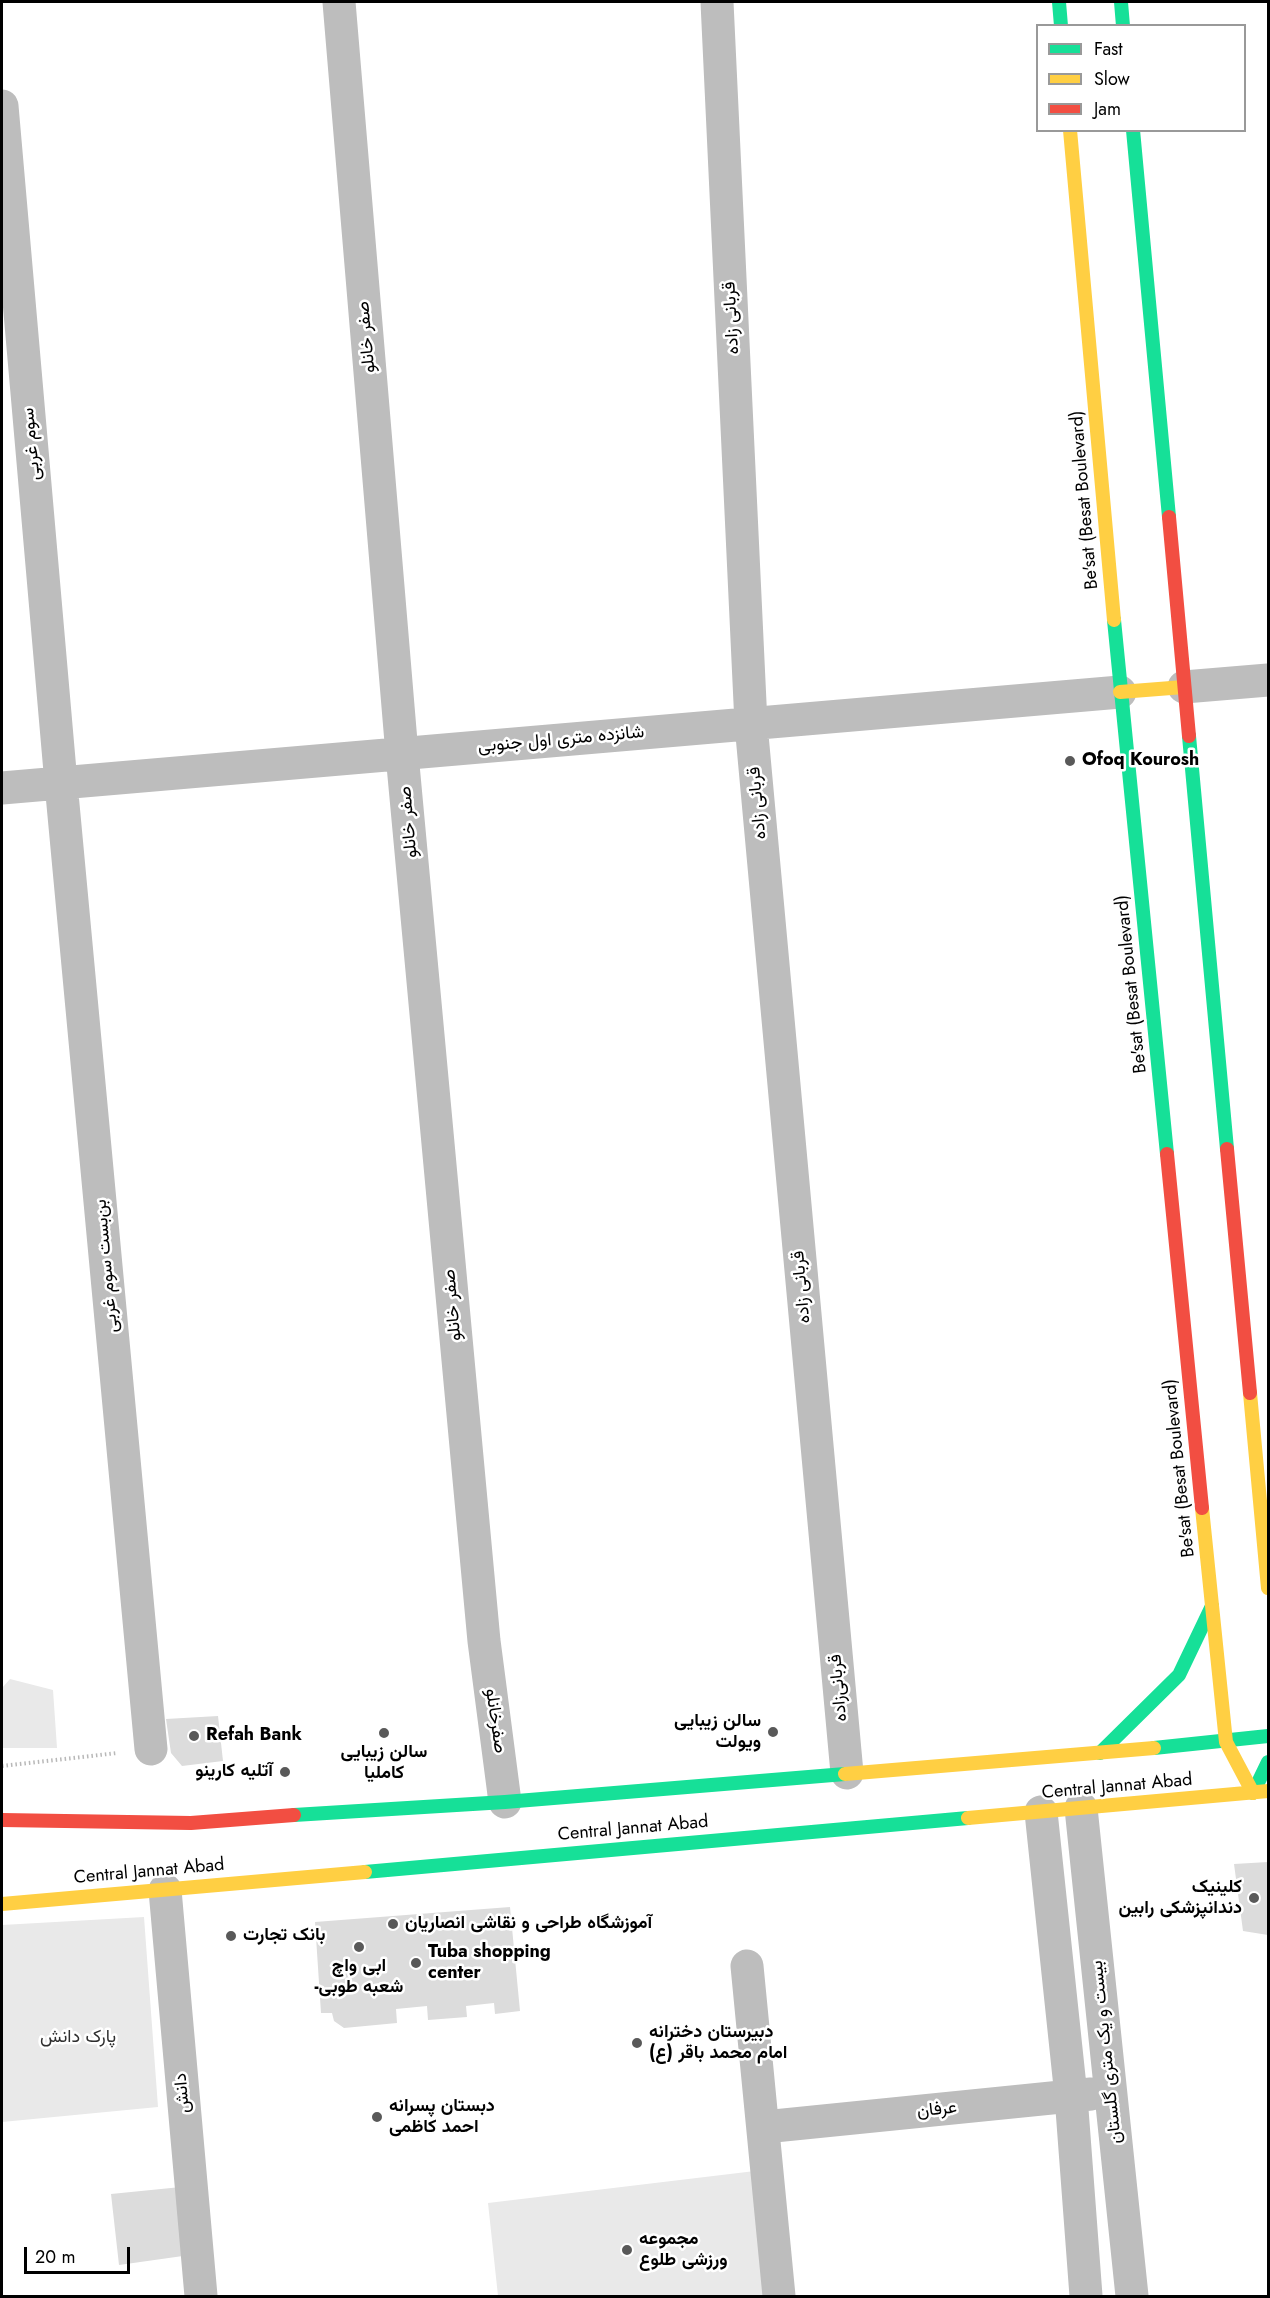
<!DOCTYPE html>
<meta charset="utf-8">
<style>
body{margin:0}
#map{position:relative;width:1270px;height:2298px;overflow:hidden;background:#fff;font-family:Jost,sans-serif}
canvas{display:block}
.frame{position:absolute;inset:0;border:3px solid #000;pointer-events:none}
.legend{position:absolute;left:1036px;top:24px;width:210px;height:108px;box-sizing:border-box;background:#fff;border:2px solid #999;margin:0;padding:8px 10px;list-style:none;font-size:18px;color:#000}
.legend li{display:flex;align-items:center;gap:12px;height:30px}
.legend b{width:30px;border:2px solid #999}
.scale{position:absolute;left:24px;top:2247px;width:106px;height:27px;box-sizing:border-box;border:3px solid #000;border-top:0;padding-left:8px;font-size:18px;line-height:21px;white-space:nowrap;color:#000;-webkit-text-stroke:4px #fff;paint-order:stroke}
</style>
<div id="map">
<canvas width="1270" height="2298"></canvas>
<div class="frame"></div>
<ul class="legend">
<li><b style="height:8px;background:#16e098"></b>Fast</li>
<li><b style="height:8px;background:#ffcf43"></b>Slow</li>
<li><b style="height:8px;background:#f24e42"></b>Jam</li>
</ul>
<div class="scale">20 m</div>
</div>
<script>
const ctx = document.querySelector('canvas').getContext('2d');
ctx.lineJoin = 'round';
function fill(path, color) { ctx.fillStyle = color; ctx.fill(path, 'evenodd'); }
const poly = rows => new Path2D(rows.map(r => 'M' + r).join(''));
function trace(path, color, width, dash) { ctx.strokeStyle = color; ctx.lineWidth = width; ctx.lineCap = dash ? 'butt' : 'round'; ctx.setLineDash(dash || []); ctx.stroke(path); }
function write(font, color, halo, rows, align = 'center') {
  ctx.font = font + ' Jost,Vazirmatn,sans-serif'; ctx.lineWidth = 5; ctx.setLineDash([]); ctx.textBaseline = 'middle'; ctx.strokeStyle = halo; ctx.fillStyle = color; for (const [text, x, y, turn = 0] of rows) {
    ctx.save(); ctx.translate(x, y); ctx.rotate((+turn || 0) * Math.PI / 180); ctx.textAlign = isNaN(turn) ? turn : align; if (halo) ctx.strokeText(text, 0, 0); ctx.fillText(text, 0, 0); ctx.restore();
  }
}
const green = poly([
 [10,1679,53,1690,57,1748,2,1748,2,1688],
 [144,1917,158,2107,2,2122,2,1925],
 [755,2171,766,2296,498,2296,488,2203]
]);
const building = poly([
 [218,1716,223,1761,182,1766,171,1753,166,1719],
 [1268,1862,1268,1935,1243,1931,1234,1864],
 [510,1907,520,2011,495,2014,494,2003,466,2006,467,2017,428,2020,427,2006,396,2009,397,2023,344,2028,334,2021,332,2013,321,2013,315,1922],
 [191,2186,197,2254,119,2265,111,2194]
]);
const path = poly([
 [2,1766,117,1753]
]);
const street = poly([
 [339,2,402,754,484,1641,505,1802],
 [717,2,751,724,847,1773],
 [2,106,61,783,151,1749],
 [1184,687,1268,680],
 [2,788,1120,692],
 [1081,1808,1132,2296],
 [1041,1812,1071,2096,1086,2296],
 [165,1890,201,2296],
 [747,1966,779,2296],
 [764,2127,1091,2094]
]);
const fast = poly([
 [1059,2,1061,26],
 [1121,2,1123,26],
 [1133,130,1169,517],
 [1114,620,1167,1154],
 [1189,736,1227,1149],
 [1154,1748,1268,1736],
 [1100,1753,1179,1675,1212,1606],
 [1253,1793,1268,1762],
 [294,1815,505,1802,845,1774],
 [365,1872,968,1818]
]);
const slow = poly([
 [1070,130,1114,620],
 [1120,692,1184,687],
 [1250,1393,1268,1588],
 [1202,1508,1226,1742,1253,1793],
 [845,1774,1154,1748],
 [968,1818,1268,1791],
 [2,1904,365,1872]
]);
const jam = poly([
 [1169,517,1189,736],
 [1227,1149,1250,1393],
 [1167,1154,1202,1508],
 [2,1820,191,1823,294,1815]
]);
const markers = [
 [1070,761,6,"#595959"],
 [773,1732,6,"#595959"],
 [384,1733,6,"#595959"],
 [194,1736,6,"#595959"],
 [285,1772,6,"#595959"],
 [1254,1898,6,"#595959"],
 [393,1924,6,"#595959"],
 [231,1936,6,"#595959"],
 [359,1947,6,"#595959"],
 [416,1963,6,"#595959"],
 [637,2043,6,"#595959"],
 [377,2117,6,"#595959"],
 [627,2250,6,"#595959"]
];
const streetNames = [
 ["قربانی زاده",732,318,-93],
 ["صفر خانلو",367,337,-95],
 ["سوم غربی",32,444,-95],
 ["Be'sat (Besat Boulevard)",1085,500,-95],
 ["شانزده متری اول جنوبی",561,740,-5],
 ["قربانی زاده",758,803,-95],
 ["صفر خانلو",409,822,-95],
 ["Be'sat (Besat Boulevard)",1132,984,-96],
 ["بن‌بست سوم غربی",107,1266,-95],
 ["قربانی زاده",802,1287,-95],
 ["صفر خانلو",453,1305,-95],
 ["Be'sat (Besat Boulevard)",1180,1468,-96],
 ["قربانی‌زاده",839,1688,-95],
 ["صفرخانلو",495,1721,82],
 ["Central Jannat Abad",1117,1787,-5],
 ["Central Jannat Abad",633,1829,-5],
 ["Central Jannat Abad",149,1872,-5],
 ["بیست و یک متری گلستان",1107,2052,-96],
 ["دانش",183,2093,-95],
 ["عرفان",937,2110,-6]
];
const poiNames = [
 ["Ofoq Kourosh",1082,761],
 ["سالن زیبایی",761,1722,"right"],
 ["ویولت",761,1743,"right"],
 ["Refah Bank",206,1736],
 ["سالن زیبایی",384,1753,"center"],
 ["کاملیا",384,1774,"center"],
 ["آتلیه کارینو",273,1772,"right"],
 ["کلینیک",1242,1888,"right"],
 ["دندانپزشکی رابین",1242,1909,"right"],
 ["آموزشگاه طراحی و نقاشی انصاریان",405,1924],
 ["بانک تجارت",243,1936],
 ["Tuba shopping",428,1953],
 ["center",428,1974],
 ["ابی واچ",359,1967,"center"],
 ["-شعبه طوبی",359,1988,"center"],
 ["دبیرستان دخترانه",649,2033],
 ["امام محمد باقر (ع)",649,2054],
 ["دبستان پسرانه",389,2107],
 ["احمد کاظمی",389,2128],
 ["مجموعه",639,2240],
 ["ورزشی طلوع",639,2261]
];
const parkNames = [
 ["پارک دانش",78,2038]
];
fill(green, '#e9e9e9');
fill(building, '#dcdcdc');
trace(path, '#b8b8b8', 4, [1.5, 3]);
trace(street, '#bdbdbd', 33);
trace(fast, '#16e098', 14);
trace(slow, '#ffcf43', 14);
trace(jam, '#f24e42', 14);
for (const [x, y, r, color] of markers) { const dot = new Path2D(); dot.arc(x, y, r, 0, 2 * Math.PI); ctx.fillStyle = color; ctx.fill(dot); trace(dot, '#fff', 2); }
write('18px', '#000', '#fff', streetNames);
write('bold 18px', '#000', '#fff', poiNames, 'left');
write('18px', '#2e2e2e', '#fff', parkNames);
</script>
